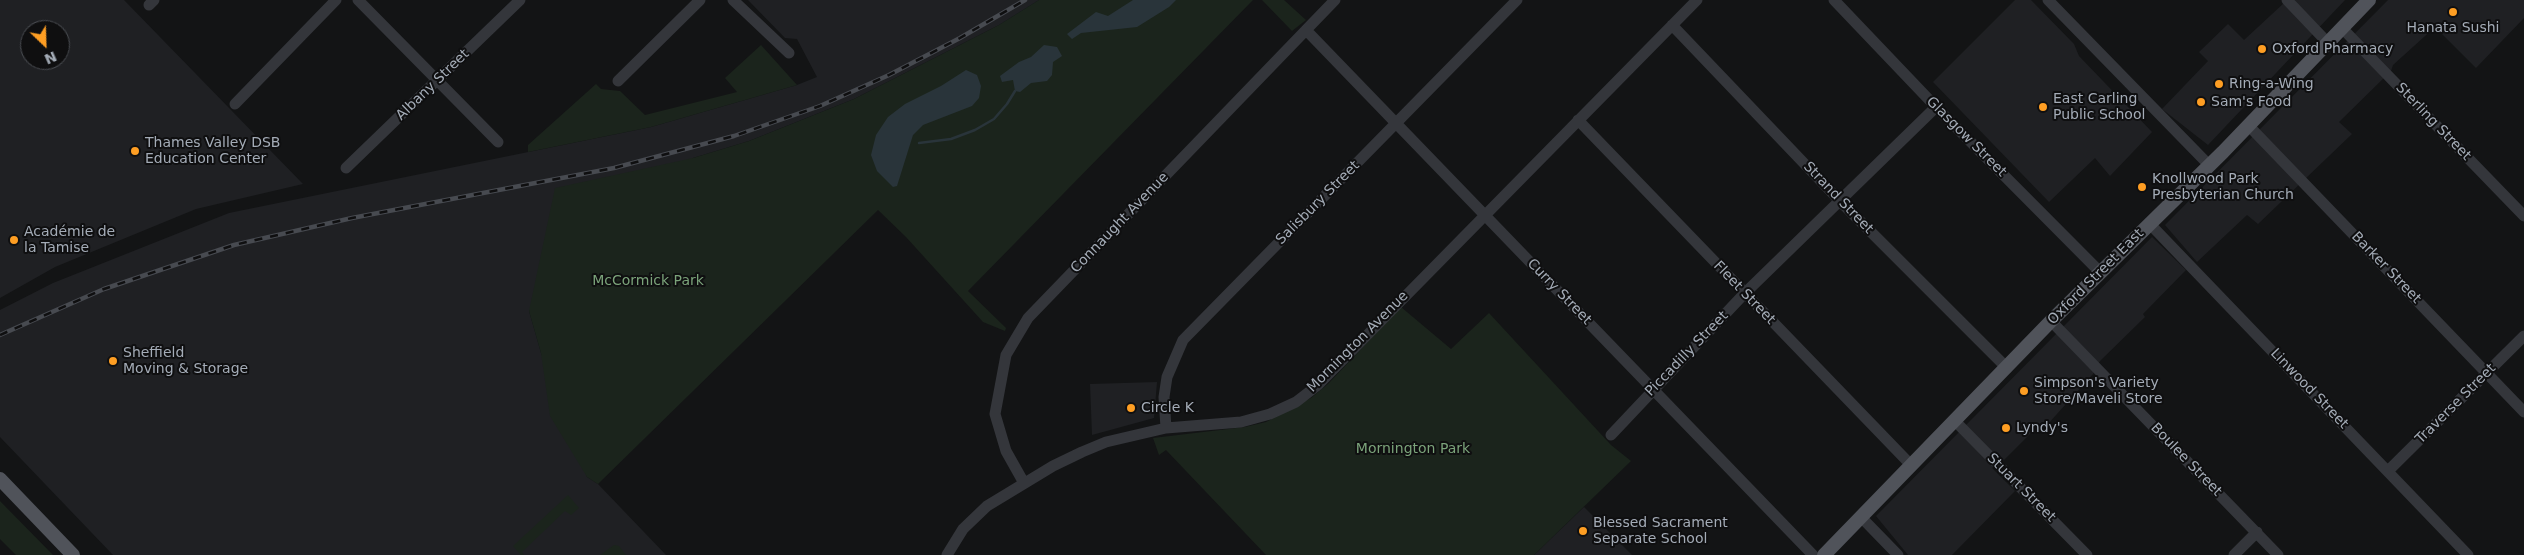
<!DOCTYPE html>
<meta charset="utf-8">
<style>
body{margin:0}
#map{position:relative;width:2524px;height:555px;overflow:hidden;background:#131415;font-family:"DejaVu Sans",sans-serif}
canvas{display:block}
.north{position:absolute;left:20px;top:20px;width:50px;height:50px;box-sizing:border-box;background:#0f0f10;border:1px solid #4b4e53;border-radius:50%;rotate:156deg;font-size:14px;font-weight:700;line-height:20px;text-align:center;color:#a4acb7}
.north::after{content:'';display:block;margin:auto;width:18px;height:22px;background:#fe9e23;clip-path:polygon(50% 0,100% 100%,50% 72%,0 100%)}
</style>
<div id="map">
<canvas width="2524" height="555"></canvas>
<div class="north">N</div>
</div>
<script>
const ctx = document.querySelector('canvas').getContext('2d');
ctx.lineJoin = 'round';
function fill(path, color) { ctx.fillStyle = color; ctx.fill(path, 'evenodd'); }
const poly = rows => new Path2D(rows.map(r => 'M' + r).join(''));
function trace(path, color, width, dash) { ctx.strokeStyle = color; ctx.lineWidth = width; ctx.lineCap = dash ? 'butt' : 'round'; ctx.setLineDash(dash || []); ctx.stroke(path); }
function write(font, color, halo, rows, align = 'center') {
  ctx.font = font + ' "DejaVu Sans",sans-serif'; ctx.lineWidth = 4; ctx.setLineDash([]); ctx.textBaseline = 'middle'; ctx.strokeStyle = halo; ctx.fillStyle = color; for (const [text, x, y, turn = 0] of rows) {
    ctx.save(); ctx.translate(x, y); ctx.rotate((+turn || 0) * Math.PI / 180); ctx.textAlign = isNaN(turn) ? turn : align; if (halo) ctx.strokeText(text, 0, 0); ctx.fillText(text, 0, 0); ctx.restore();
  }
}
const built = poly([
 [0,0,124,0,303,184,196,209,55,267,0,298],
 [30,30,60,30,60,60,30,60],
 [748,0,1039,0,999,25,854,99,749,141,693,158,529,311,541,353,587,477,598,484,666,555,113,555,0,437,0,310,53,283,229,213,651,127,797,85,817,77,797,39,785,38],
 [2015,0,2031,0,2074,44,2079,56,2152,132,2110,176,2095,158,2049,202,1933,82],
 [2296,0,2345,0,2208,145,2162,109,2208,61,2199,52,2228,24,2244,40,2284,3],
 [2388,0,2524,0,2524,18,2476,68,2435,27,2393,65,2391,71,2339,122,2352,134,2258,224,2247,215,2197,262,2165,225],
 [2152,237,2186,270,2143,314,2145,317,2100,361,2093,374,2047,425,2042,422,2003,461,1992,468,2015,491,1952,555,1908,555,1876,516],
 [1157,382,1154,418,1092,435,1090,384],
 [1584,507,1632,555,1534,555]
]);
const green = poly([
 [1039,0,1253,0,968,291,1006,328,1005,331,983,322,906,237,878,210,598,484,587,477,550,416,541,353,529,311,555,188,693,158,749,141,854,99,999,25],
 [1262,0,1284,0,1306,20,1292,31],
 [761,45,797,85,651,127,528,152,528,145,596,84,601,89,620,91,645,115,737,92,725,78],
 [1401,307,1451,349,1489,313,1611,445,1631,461,1534,555,1266,555,1166,450,1159,455,1153,438,1245,427,1266,422,1311,398,1328,384],
 [568,495,579,508,571,515,565,511,522,552,524,555,521,555,513,546],
 [0,501,53,555,16,555,0,539],
 [614,545,619,546,626,555,600,555]
]);
const water = poly([
 [1133,0,1176,0,1169,7,1137,27,1081,33,1072,39,1067,34,1096,12,1108,16],
 [1044,45,1057,47,1062,56,1053,62,1052,75,1047,81,1031,83,1020,92,1015,91,1013,80,1002,82,1000,76,1019,62,1031,57],
 [966,70,977,75,981,86,979,98,972,106,923,125,913,135,897,186,893,187,877,171,871,155,876,135,888,117,905,104,941,86]
]);
const stream = poly([
 [919,143,951,139,975,130,994,119,1007,104,1015,91]
]);
const minor = poly([
 [358,0,498,142],
 [733,0,789,53],
 [1834,0,1936,107,2100,272],
 [2048,0,2208,164],
 [2287,0,2328,43],
 [149,5,154,0],
 [1672,25,1840,201,2007,368],
 [2342,28,2524,216],
 [1306,30,1813,555],
 [618,81,700,0],
 [235,104,336,0],
 [1578,120,1911,465],
 [2248,125,2524,412],
 [346,168,520,0],
 [2149,223,2468,555],
 [2051,321,2278,555],
 [1955,421,2087,555],
 [1166,428,1164,397,1167,377,1183,340,1517,0],
 [1611,435,1744,294,1936,107],
 [2388,471,2524,336],
 [1024,483,1006,451,995,414,1006,355,1028,318,1335,0],
 [1861,517,1898,555],
 [947,555,963,529,987,506,1053,466,1082,452,1106,442,1166,428,1241,422,1270,414,1296,402,1318,385,1697,0],
 [2234,555,2257,532]
]);
const major = poly([
 [0,479,73,555],
 [1824,555,2051,321,2223,152,2369,0]
]);
const rail = poly([
 [0,335,104,289,234,245,352,218,614,168,734,136,820,106,889,75,960,38,1025,0]
]);
const markers = [
 [2453,12,5,"#fe9e23"],
 [2262,49,5,"#fe9e23"],
 [2219,84,5,"#fe9e23"],
 [2201,102,5,"#fe9e23"],
 [2043,107,5,"#fe9e23"],
 [135,151,5,"#fe9e23"],
 [2142,187,5,"#fe9e23"],
 [14,240,5,"#fe9e23"],
 [113,361,5,"#fe9e23"],
 [2024,391,5,"#fe9e23"],
 [1131,408,5,"#fe9e23"],
 [2006,428,5,"#fe9e23"],
 [1583,531,5,"#fe9e23"]
];
const poiNames = [
 ["Hanata Sushi",2453,28,"center"],
 ["Oxford Pharmacy",2272,49],
 ["Ring-a-Wing",2229,84],
 ["East Carling",2053,99],
 ["Public School",2053,115],
 ["Sam's Food",2211,102],
 ["Thames Valley DSB",145,143],
 ["Education Center",145,159],
 ["Knollwood Park",2152,179],
 ["Presbyterian Church",2152,195],
 ["Académie de",24,232],
 ["la Tamise",24,248],
 ["Sheffield",123,353],
 ["Moving & Storage",123,369],
 ["Simpson's Variety",2034,383],
 ["Store/Maveli Store",2034,399],
 ["Circle K",1141,408],
 ["Lyndy's",2016,428],
 ["Blessed Sacrament",1593,523],
 ["Separate School",1593,539]
];
const streetNames = [
 ["Albany Street",433,85,-44],
 ["Sterling Street",2433,122,46],
 ["Glasgow Street",1966,137,45],
 ["Strand Street",1838,198,46],
 ["Salisbury Street",1318,203,-45],
 ["Connaught Avenue",1120,223,-46],
 ["Barker Street",2386,268,46],
 ["Oxford Street East",2096,277,-45],
 ["Curry Street",1559,292,46],
 ["Fleet Street",1744,293,46],
 ["Mornington Avenue",1358,342,-45],
 ["Piccadilly Street",1687,354,-46],
 ["Linwood Street",2309,389,46],
 ["Traverse Street",2456,404,-45],
 ["Boulee Street",2186,460,46],
 ["Stuart Street",2021,488,45]
];
const parkNames = [
 ["McCormick Park",648,281],
 ["Mornington Park",1413,449]
];
fill(built, '#1f2023');
fill(green, '#1b241c');
fill(water, '#29343a');
trace(stream, '#29343a', 2.5);
trace(minor, '#34363b', 11);
trace(major, '#50535a', 14);
trace(rail, '#474a50', 4.5);
trace(rail, '#0f0f10', 2.5, [8]);
for (const [x, y, r, color] of markers) { const dot = new Path2D(); dot.arc(x, y, r, 0, 2 * Math.PI); ctx.fillStyle = color; ctx.fill(dot); trace(dot, '#0f0f10', 2); }
write('14px', '#a4acb7', '#0f0f10', poiNames, 'left');
write('14px', '#a4acb7', '#0f0f10', streetNames);
write('14px', '#7ba37a', '#0f0f10', parkNames);
</script>
